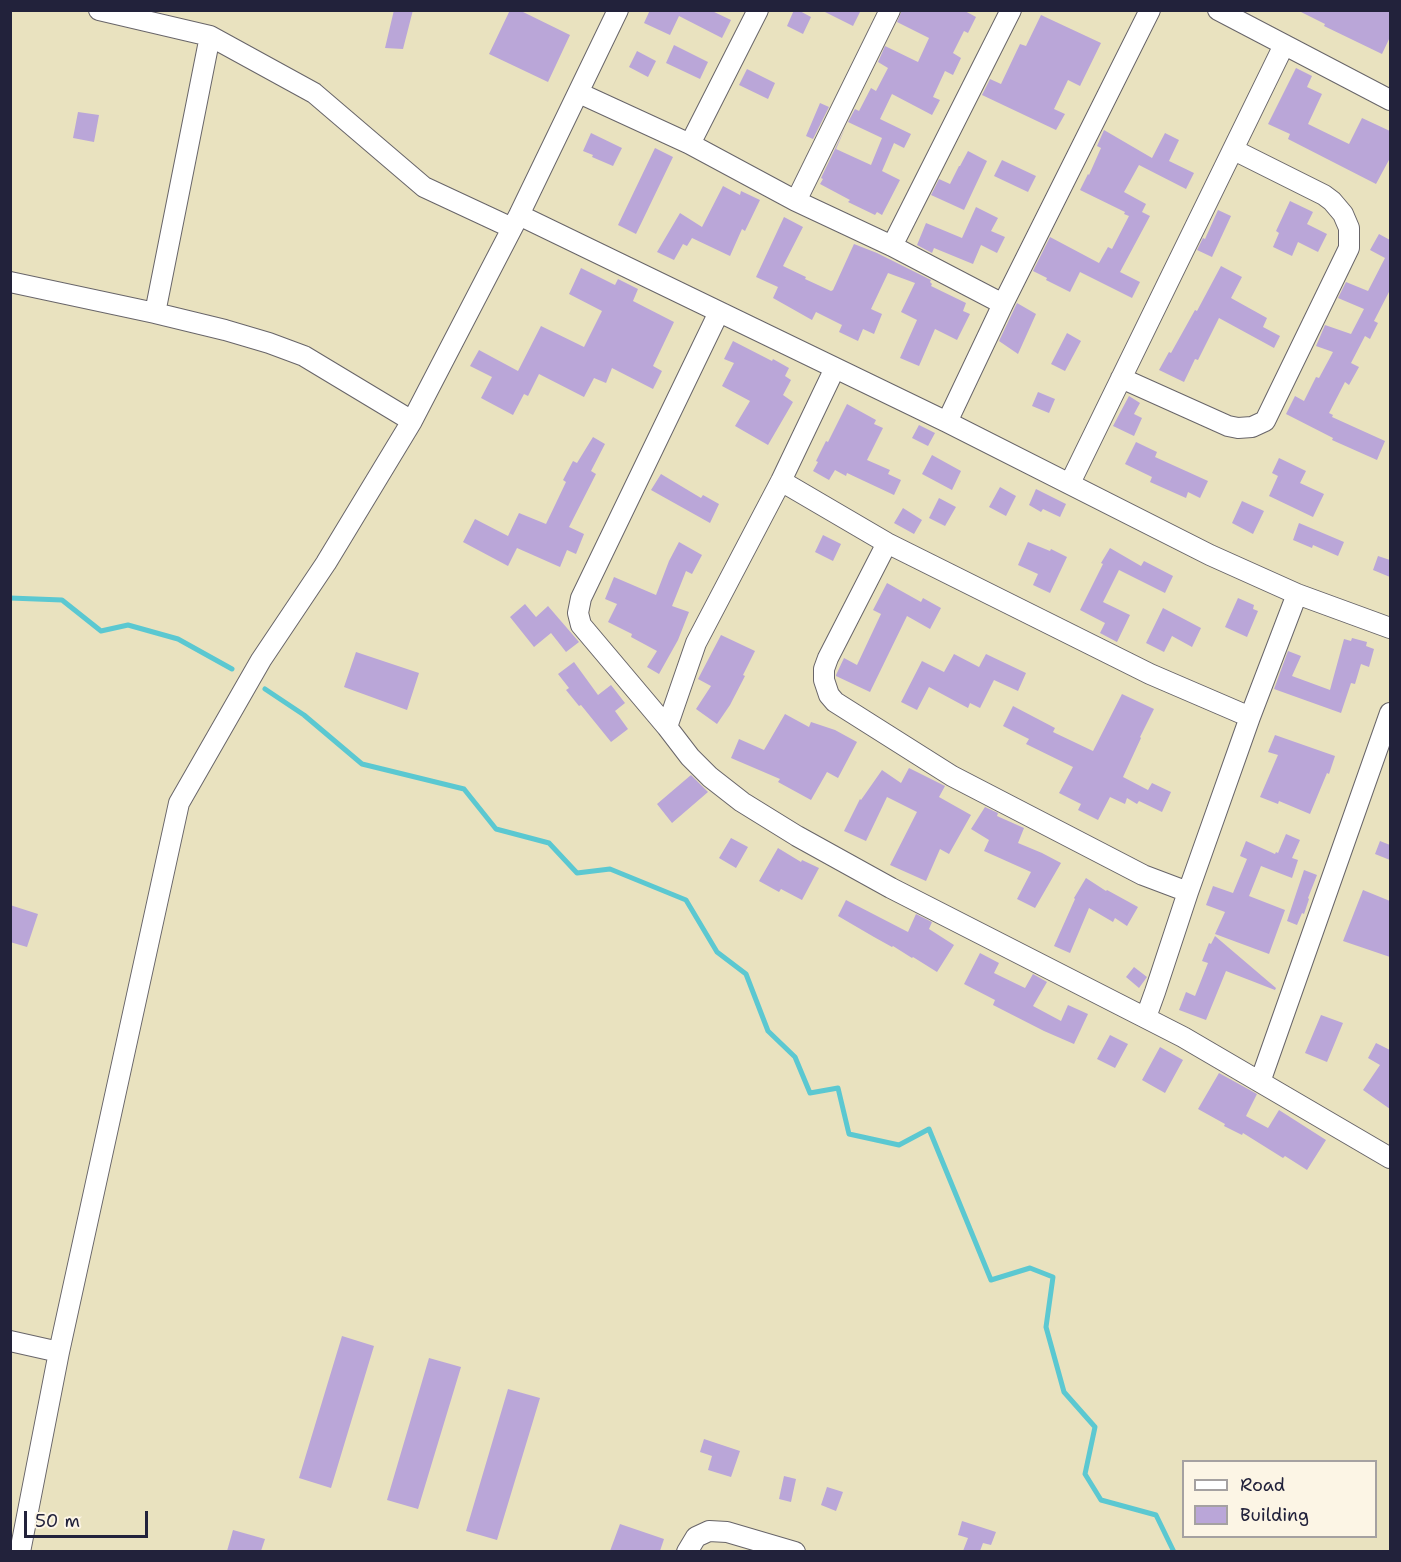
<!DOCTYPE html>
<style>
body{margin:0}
#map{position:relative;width:1401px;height:1562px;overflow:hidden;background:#e9e2bf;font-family:"Shantell Sans",sans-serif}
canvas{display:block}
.frame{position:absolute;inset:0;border:12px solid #22223b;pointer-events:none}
.legend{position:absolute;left:1182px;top:1460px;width:195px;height:78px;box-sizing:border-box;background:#fcf5e5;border:2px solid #a5a1a1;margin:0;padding:8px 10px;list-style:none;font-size:18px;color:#22223b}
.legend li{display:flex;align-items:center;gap:12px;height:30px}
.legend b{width:30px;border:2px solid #a5a1a1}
.scale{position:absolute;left:24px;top:1511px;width:124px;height:27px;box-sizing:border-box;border:3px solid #22223b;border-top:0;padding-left:8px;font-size:18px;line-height:21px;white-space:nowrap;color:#22223b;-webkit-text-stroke:4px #fcf5e5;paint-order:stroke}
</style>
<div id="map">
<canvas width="1401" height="1562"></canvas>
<div class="frame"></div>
<ul class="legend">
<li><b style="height:8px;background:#fff"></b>Road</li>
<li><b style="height:16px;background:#baa6d8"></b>Building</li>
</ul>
<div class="scale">50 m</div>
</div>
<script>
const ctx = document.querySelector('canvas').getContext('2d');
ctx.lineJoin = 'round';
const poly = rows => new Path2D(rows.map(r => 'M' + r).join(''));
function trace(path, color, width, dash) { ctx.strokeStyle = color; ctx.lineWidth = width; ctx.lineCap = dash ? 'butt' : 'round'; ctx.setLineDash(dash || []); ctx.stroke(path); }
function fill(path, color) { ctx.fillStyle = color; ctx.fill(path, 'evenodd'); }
const stream = poly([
 [10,598,62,600,101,631,128,625,178,639,232,669],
 [265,689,304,715,362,764,464,789,496,829,549,843,577,873,610,869,686,900,717,952,746,974,768,1031,795,1057,810,1093,838,1088,849,1134,899,1145,929,1129,991,1280,1030,1268,1053,1277,1046,1327,1064,1392,1095,1427,1085,1474,1101,1500,1156,1515,1174,1552]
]);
const building = poly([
 [394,10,413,10,403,49,385,48],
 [510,10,519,10,570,35,548,82,489,54],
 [650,10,710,10,731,20,722,38,679,16,670,35,644,23],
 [794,10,798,10,811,17,803,34,787,26],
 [821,10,861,10,853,26],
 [902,10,963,10,976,17,968,33,964,31,953,53,961,58,953,75,945,71,933,97,940,100,932,115,892,94,880,119,911,134,904,148,894,143,882,171,900,180,882,215,877,212,875,215,848,202,850,200,820,184,823,179,821,178,846,126,836,149,871,165,882,138,848,122,855,109,859,111,871,88,876,91,888,68,878,62,885,46,918,62,929,38,897,22],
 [1297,10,1390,10,1390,37,1382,54,1324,26,1325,24],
 [1041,15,1101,43,1080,86,1068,80,1054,109,1065,114,1056,130,982,95,990,79,1001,84,1020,44,1026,46],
 [674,45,708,62,700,79,666,63],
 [637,51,656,61,648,77,629,67],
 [1296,68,1312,76,1307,87,1322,94,1308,124,1349,144,1362,118,1390,131,1390,158,1376,184,1288,139,1290,134,1268,124],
 [747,69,775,83,768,99,739,85],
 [820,103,829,107,813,139,806,136],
 [78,112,99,115,94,142,73,138],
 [1104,130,1152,158,1165,133,1179,140,1169,161,1194,173,1186,189,1139,165,1124,192,1146,204,1142,212,1150,216,1120,272,1140,282,1132,298,1080,272,1070,292,1046,280,1047,278,1033,271,1050,237,1099,263,1108,247,1112,249,1129,216,1124,214,1125,212,1080,190,1088,174,1089,175,1101,148,1097,146],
 [591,133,622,148,613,166,592,157,593,155,583,151],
 [655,148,673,157,636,234,618,225],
 [968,151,987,161,964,210,931,195,939,179,950,184,959,166,960,166],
 [1002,160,1036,176,1028,192,994,176],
 [723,186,740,195,741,191,760,200,745,231,742,229,730,256,692,238,687,246,683,244,674,260,657,252,680,213,702,227],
 [1290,201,1313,212,1307,224,1327,234,1318,252,1298,242,1292,256,1273,247,1279,233,1276,231],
 [976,207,998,218,991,231,1005,237,997,253,981,245,973,264,934,248,932,253,917,245,926,223,962,238],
 [1218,210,1231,216,1212,257,1197,250,1203,238,1205,239],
 [784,217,803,227,783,266,806,277,805,279,831,291,833,290,854,244,877,253,931,280,930,282,932,284,931,286,966,303,963,311,970,314,957,340,935,329,919,366,900,358,917,320,901,312,915,283,888,273,871,309,882,314,874,334,863,329,858,341,839,332,842,325,816,312,812,320,773,298,778,287,756,277],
 [1379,234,1390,240,1390,290,1374,321,1378,323,1370,339,1365,336,1351,363,1359,367,1349,385,1345,382,1329,413,1333,415,1332,417,1385,441,1377,460,1332,440,1333,438,1286,414,1295,396,1304,401,1316,377,1319,378,1333,352,1316,346,1325,325,1351,334,1364,309,1338,298,1346,282,1368,291,1385,258,1370,250],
 [1221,266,1242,277,1231,298,1267,318,1263,327,1280,336,1274,348,1219,318,1198,360,1195,359,1184,382,1159,370,1169,352,1171,353,1195,310,1197,311],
 [581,268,615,285,618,279,638,289,633,301,674,322,653,366,662,371,653,389,612,368,606,383,594,378,584,397,539,374,528,396,524,394,513,415,481,398,492,377,470,366,479,350,518,371,541,326,584,347,602,311,569,294],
 [1017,303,1036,314,1018,354,999,341],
 [1067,333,1081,341,1065,371,1051,364],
 [733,341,772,361,773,359,789,368,785,376,791,380,783,395,793,402,768,445,735,426,750,401,722,386,734,363,724,359],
 [1038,392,1055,399,1049,413,1032,406],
 [1129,396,1140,403,1134,414,1142,418,1134,436,1113,426],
 [847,404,876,420,874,424,883,428,867,460,890,470,888,474,901,480,894,495,847,473,846,476,835,470,829,480,813,471,818,462,816,461,826,441,828,442],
 [919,425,935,433,928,446,912,438],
 [593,437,605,444,591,471,596,474,569,527,584,534,576,554,567,550,560,567,517,548,508,566,463,542,475,519,508,536,519,513,546,524,566,482,563,480,573,461,577,463],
 [1136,442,1157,452,1155,457,1208,481,1200,498,1188,492,1186,498,1150,482,1152,477,1125,464],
 [932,455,961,471,952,490,922,474],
 [1279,458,1306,471,1300,483,1324,494,1313,517,1269,496,1278,476,1272,473],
 [661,474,701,498,703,495,719,504,710,523,651,490],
 [1000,487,1016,496,1006,516,989,507],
 [1036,489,1066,504,1060,517,1043,509,1041,512,1029,505],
 [939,498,956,507,945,526,929,518],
 [1242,501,1264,511,1253,534,1232,523],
 [903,508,922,520,914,534,894,523],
 [1299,523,1344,542,1338,556,1313,545,1312,548,1293,540],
 [823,535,841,544,833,561,815,552],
 [679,542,702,555,692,574,686,571,672,606,689,612,678,640,659,674,647,667,657,651,631,637,632,634,608,622,617,604,605,599,614,577,656,595,669,561],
 [1028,542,1050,551,1051,549,1067,557,1050,593,1033,585,1038,574,1018,565],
 [1110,548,1141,566,1144,561,1173,576,1165,593,1119,570,1103,602,1130,615,1117,642,1100,633,1105,623,1080,610,1103,564,1101,563],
 [1378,556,1390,560,1390,577,1373,570],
 [887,583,921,602,923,598,941,608,930,629,907,616,870,692,836,676,836,675,844,658,857,665,881,614,873,610],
 [1238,598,1254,605,1253,609,1258,611,1247,637,1225,627],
 [525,604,536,617,548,606,579,642,566,652,551,633,534,647,510,617],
 [1163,608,1201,628,1192,647,1172,636,1164,652,1146,643],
 [721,635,755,651,743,675,745,676,730,705,717,724,696,709,711,686,698,679],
 [1352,638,1367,642,1366,646,1374,649,1369,667,1361,664,1355,684,1351,683,1341,713,1274,689,1288,651,1301,656,1292,676,1330,690,1344,639,1351,641],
 [356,652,419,673,407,710,344,687],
 [954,654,979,667,986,654,1026,673,1018,691,994,680,980,708,970,703,968,708,929,687,917,710,901,702,922,661,944,672],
 [574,662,598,695,611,685,625,703,615,711,628,729,611,742,581,705,579,706,566,690,569,688,558,674],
 [1122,694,1154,709,1140,737,1141,738,1123,777,1148,790,1152,783,1171,792,1162,812,1139,801,1137,804,1127,798,1125,804,1110,797,1098,820,1078,810,1081,804,1059,793,1073,767,1026,744,1029,739,1003,726,1013,706,1055,728,1053,732,1093,751],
 [785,714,809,727,811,722,835,730,857,742,838,778,827,772,811,800,778,782,780,779,731,758,739,739,764,750],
 [1275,735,1335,756,1329,774,1327,773,1310,814,1279,801,1278,804,1260,797,1278,755,1268,752],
 [909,768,945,786,939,797,971,815,949,854,940,849,926,881,890,865,917,812,887,797,866,841,844,831,860,799,861,800,882,770,901,783],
 [691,775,708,792,672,823,657,804],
 [985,807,998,813,997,816,1024,828,1018,843,1042,853,1061,863,1035,908,1017,899,1031,872,984,851,989,840,971,829],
 [1286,834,1300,840,1292,858,1298,860,1292,878,1261,866,1249,896,1285,910,1269,954,1215,934,1225,912,1206,905,1213,886,1233,893,1247,859,1240,856,1246,841,1275,854,1276,852,1278,853],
 [731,838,748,847,736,868,719,858],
 [1380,841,1390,845,1390,860,1375,854],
 [778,848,801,862,802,860,819,868,802,900,781,889,779,892,759,881],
 [1304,870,1317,875,1308,898,1309,899,1304,914,1302,913,1297,925,1287,921],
 [1086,878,1106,891,1107,890,1138,907,1127,926,1115,918,1113,922,1089,908,1070,953,1054,946,1075,899,1074,898],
 [1363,890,1390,901,1390,957,1343,941],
 [846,900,908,932,916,914,932,922,929,929,954,945,937,972,913,957,912,958,893,946,892,947,874,937,838,916],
 [10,905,38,914,27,947,10,942],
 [1215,936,1276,988,1275,990,1226,971,1206,1020,1179,1010,1186,992,1195,996,1208,963,1202,961,1209,943,1211,944],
 [980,953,999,963,994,973,1025,988,1033,974,1047,982,1033,1006,1061,1021,1068,1005,1088,1014,1074,1044,1044,1031,993,1005,995,1000,964,984],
 [1134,967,1147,977,1139,988,1126,977],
 [1321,1015,1343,1023,1327,1062,1305,1053],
 [1110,1035,1128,1044,1115,1068,1097,1059],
 [1376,1043,1390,1050,1390,1109,1363,1090,1380,1065,1368,1058],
 [1160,1047,1183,1060,1165,1093,1142,1080],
 [1219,1073,1257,1094,1246,1116,1268,1128,1279,1110,1326,1140,1307,1170,1285,1156,1283,1158,1243,1133,1242,1135,1224,1126,1225,1124,1198,1109],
 [342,1336,374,1346,331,1488,299,1478],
 [429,1358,461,1367,418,1509,387,1500],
 [508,1389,540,1398,497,1540,466,1531],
 [704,1439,740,1451,731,1477,708,1470,712,1456,700,1452],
 [784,1476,796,1479,791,1502,779,1499],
 [827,1487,843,1492,836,1511,821,1505],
 [962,1521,996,1532,991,1545,983,1543,980,1551,963,1551,968,1538,958,1535],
 [620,1524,664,1539,660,1551,610,1551],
 [233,1530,265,1539,261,1551,227,1551]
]);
const minor = poly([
 [99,10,210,36,155,313],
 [1218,10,1390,100],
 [210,36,314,93,424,187,512,228],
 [579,93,690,144,796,201,892,246,1003,304],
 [690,144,758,10],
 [796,201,890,10],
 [519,215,947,422,1210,555,1297,594,1390,628],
 [892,246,1011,10],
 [10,282,155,313,225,330,269,343,304,356,412,421],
 [719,312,581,598,578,613,581,625,667,727,690,757,710,777,742,802,797,836,891,888,1183,1037,1390,1158],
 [1121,378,1228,426,1238,428,1252,427,1265,421,1349,248,1349,228,1343,214,1332,201,1324,195,1234,150],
 [947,422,1003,304,1150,10],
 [781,481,887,543,1150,674,1250,717],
 [1070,483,1284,45],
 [887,543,828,658,824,669,824,680,829,695,835,702,952,776,1143,875,1188,892],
 [667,727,696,643,781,481,835,368],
 [1146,1017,1155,992,1188,892,1250,717,1297,594],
 [1260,1082,1390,713],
 [10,1341,59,1352],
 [20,1552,59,1352,179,803,261,660,326,563,412,421,519,215,618,10],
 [687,1552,696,1537,709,1531,727,1532,795,1552]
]);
trace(stream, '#5bc8d1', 5);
fill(building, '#baa6d8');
trace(minor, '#686569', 22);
trace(minor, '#fff', 20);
</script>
